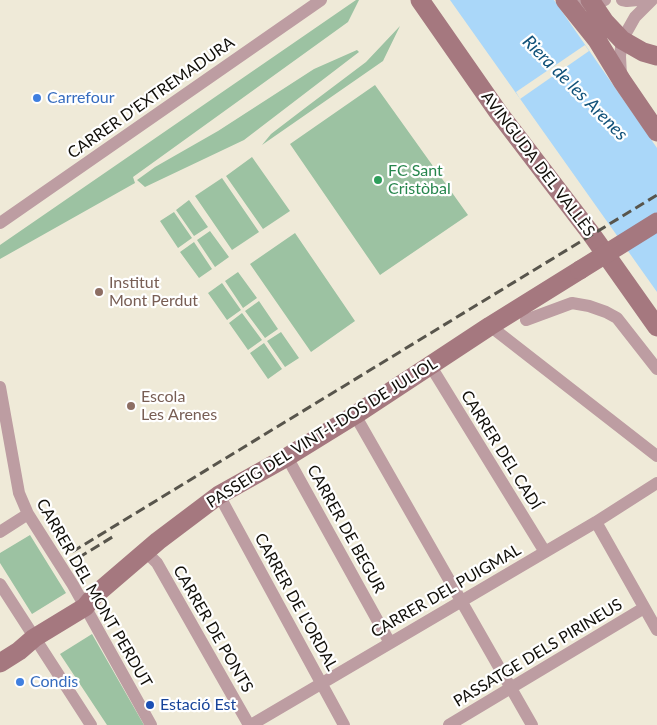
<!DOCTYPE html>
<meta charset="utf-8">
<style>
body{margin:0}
canvas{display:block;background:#efead8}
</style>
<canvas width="657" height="725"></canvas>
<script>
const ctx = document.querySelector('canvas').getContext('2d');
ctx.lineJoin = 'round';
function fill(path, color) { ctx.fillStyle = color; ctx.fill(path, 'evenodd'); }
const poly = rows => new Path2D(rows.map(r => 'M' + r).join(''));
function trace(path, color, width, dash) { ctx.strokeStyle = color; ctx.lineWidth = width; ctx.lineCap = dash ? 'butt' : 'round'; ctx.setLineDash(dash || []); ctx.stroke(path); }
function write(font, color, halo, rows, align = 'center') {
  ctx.font = font + ' Lato,sans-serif'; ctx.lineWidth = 4.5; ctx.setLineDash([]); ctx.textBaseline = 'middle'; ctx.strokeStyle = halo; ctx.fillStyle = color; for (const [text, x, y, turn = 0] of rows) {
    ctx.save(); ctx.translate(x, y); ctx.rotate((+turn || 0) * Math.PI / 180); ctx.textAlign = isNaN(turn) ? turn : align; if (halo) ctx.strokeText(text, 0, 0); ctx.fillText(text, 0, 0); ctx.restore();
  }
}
const green = poly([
 [356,0,359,0,348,22,133,177,135,183,0,259,0,245],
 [400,26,383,61,262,145,271,134,305,108,366,62],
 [357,50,359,52,244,140,145,187,137,180,155,167,218,131,314,69],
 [375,85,468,215,380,275,290,144],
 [252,157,290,211,263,229,226,176],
 [222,178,259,232,232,250,195,196],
 [189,200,208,227,194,236,176,210],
 [174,212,192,238,178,248,160,221],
 [210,231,229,257,215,267,197,240],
 [295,233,355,321,311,352,250,264],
 [194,242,212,269,199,278,180,252],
 [238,272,257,298,243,308,225,281],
 [222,283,241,310,227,320,208,293],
 [259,301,278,329,265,338,245,311],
 [242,313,262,340,248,350,229,323],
 [281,332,299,358,285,367,267,341],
 [264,343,282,369,268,379,250,353],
 [30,535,66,593,32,614,0,563,0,553],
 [92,634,144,725,107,725,60,654]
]);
const water = poly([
 [450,0,554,0,657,148,657,292]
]);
const pier = poly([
 [585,45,589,51,520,99,516,92]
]);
const street = poly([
 [575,0,584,4,592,4,605,0],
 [622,0,627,1,638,0],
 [621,76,620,56,622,40,635,17,652,0],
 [0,223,321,0],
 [526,320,572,303,589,306,606,312,617,318,657,369],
 [490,326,657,456],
 [430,365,545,552],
 [0,387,19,493,28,514,73,585,151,725],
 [355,415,532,725],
 [287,457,390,643],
 [219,495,344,725],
 [596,522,657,630],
 [0,532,28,514],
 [146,552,157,563,249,725],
 [0,584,91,725],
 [251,725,596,522,657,483],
 [449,725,644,608]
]);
const secondary = poly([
 [420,0,498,112,592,235,657,327],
 [565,0,597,40,622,81,657,132],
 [590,0,605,22,622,40,643,52,657,56],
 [0,663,19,651,34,638,85,607,95,595,158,541,219,495,287,457,355,415,490,326,580,270]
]);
const rail = poly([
 [72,552,657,195],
 [78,558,114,536]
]);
const secondaryBridge = poly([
 [580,270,657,222]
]);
const markers = [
 [37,98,5,"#3f7fe0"],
 [378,180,5,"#2e9e5b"],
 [99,292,5,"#8d6e63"],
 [131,406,5,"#8d6e63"],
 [20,682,5,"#3f7fe0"],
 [150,705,5,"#1a4fb4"]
];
const shopNames = [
 ["Carrefour",47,98],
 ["Condis",30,682]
];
const streetNames = [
 ["CARRER D'EXTREMADURA",151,98,-35],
 ["AVINGUDA DEL VALLÈS",538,164,53],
 ["PASSEIG DEL VINT-I-DOS DE JULIOL",322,433,-32],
 ["CARRER DEL CADÍ",501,450,58],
 ["CARRER DE BEGUR",346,529,61],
 ["CARRER DEL PUIGMAL",446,591,-30],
 ["CARRER DEL MONT PERDUT",94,593,60],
 ["CARRER DE L'ORDAL",296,602,61],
 ["CARRER DE PONTS",213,629,60],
 ["PASSATGE DELS PIRINEUS",538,653,-31]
];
const leisureNames = [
 ["FC Sant",388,171],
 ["Cristòbal",388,189]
];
const educationNames = [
 ["Institut",109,283],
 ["Mont Perdut",109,301],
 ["Escola",141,397],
 ["Les Arenes",141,415]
];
const transitNames = [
 ["Estació Est",160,705]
];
const waterNames = [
 ["Riera de les Arenes",575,88,45]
];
fill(green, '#9cc2a2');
fill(water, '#aad7f9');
fill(pier, '#efead8');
trace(street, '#bd9da2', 12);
trace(secondary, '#a5787f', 19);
trace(rail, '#58554c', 3, [10, 5]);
trace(secondaryBridge, '#a5787f', 19);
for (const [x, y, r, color] of markers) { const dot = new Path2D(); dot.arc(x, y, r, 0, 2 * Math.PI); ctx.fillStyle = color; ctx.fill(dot); trace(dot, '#fff', 2); }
write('16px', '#366cbe', '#fff', shopNames, 'left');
write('16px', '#110f09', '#fff', streetNames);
write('16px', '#27864d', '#fff', leisureNames, 'left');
write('16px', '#785e54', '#fff', educationNames, 'left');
write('16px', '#164399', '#fff', transitNames, 'left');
write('italic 18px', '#11527a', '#fff', waterNames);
</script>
